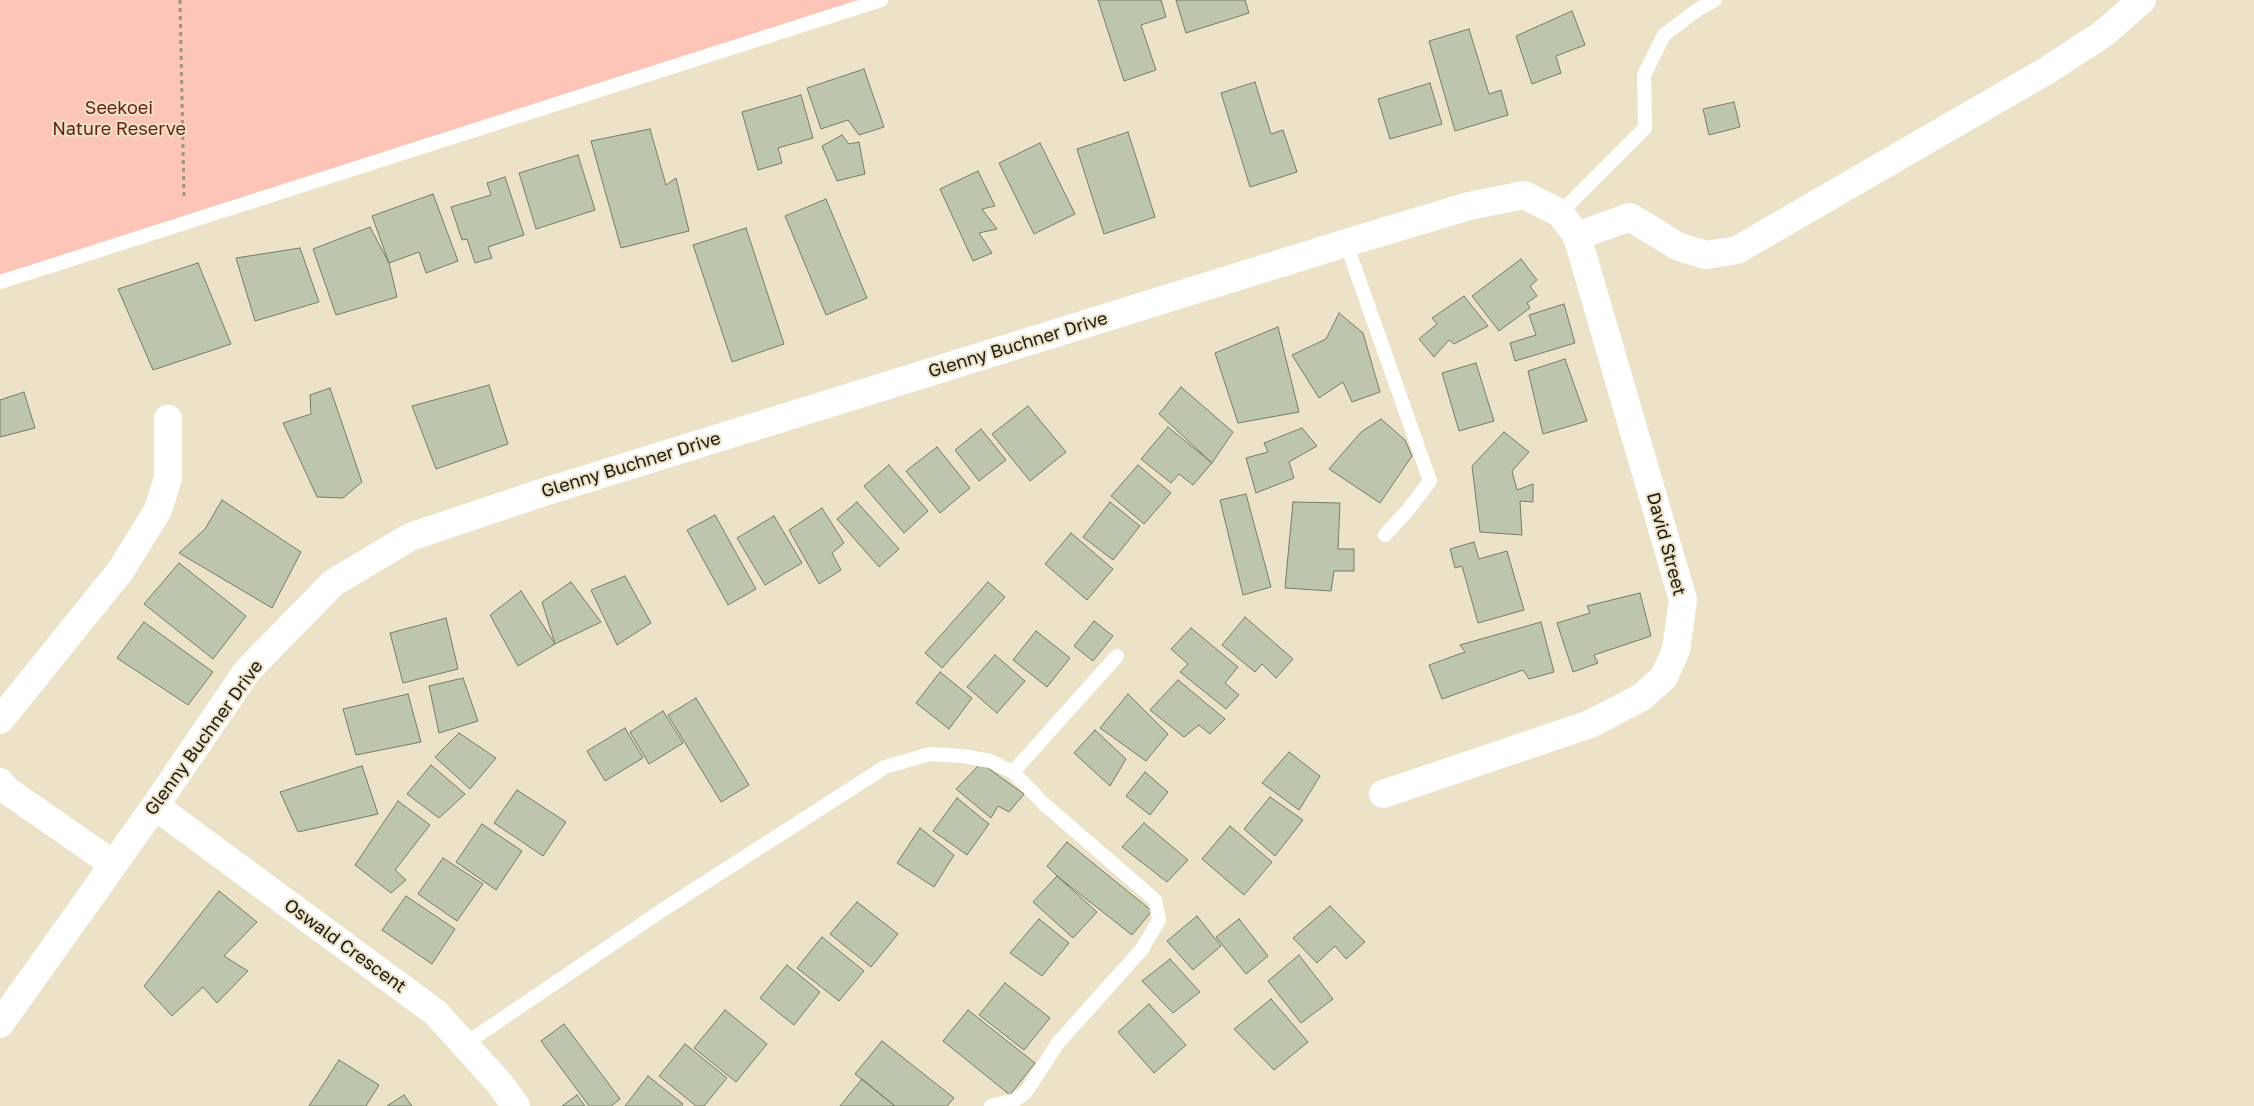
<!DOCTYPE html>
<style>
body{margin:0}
canvas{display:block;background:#ebe2c8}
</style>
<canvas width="2254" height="1106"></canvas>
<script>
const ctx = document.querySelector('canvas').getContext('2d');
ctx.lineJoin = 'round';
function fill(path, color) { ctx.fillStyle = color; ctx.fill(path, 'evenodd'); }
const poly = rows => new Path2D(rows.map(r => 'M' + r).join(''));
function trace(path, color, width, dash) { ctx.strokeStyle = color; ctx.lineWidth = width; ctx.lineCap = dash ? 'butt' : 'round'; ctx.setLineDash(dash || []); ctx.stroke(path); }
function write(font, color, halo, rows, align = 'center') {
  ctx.font = font + ' "Golos Text",sans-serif'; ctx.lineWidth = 4; ctx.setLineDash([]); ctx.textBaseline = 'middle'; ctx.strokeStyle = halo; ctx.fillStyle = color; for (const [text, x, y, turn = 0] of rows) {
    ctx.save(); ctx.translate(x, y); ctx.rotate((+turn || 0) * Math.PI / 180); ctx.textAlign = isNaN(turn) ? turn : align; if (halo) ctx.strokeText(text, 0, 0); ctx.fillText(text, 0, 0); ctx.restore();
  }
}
const green = poly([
 [0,0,881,0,0,282]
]);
const building = poly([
 [1098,0,1161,0,1166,17,1141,25,1156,70,1124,81,1098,0],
 [1176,0,1245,0,1249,13,1186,33,1176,0],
 [1572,11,1585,45,1556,56,1561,73,1532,84,1516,36,1572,11],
 [1469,29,1489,94,1501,90,1508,115,1455,131,1429,41,1469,29],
 [864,69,884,127,859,135,848,120,821,129,807,88,864,69],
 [1255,82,1271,134,1283,130,1297,172,1250,187,1221,93,1255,82],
 [1430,83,1442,124,1390,139,1378,99,1430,83],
 [801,95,813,138,778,148,782,163,758,170,742,112,801,95],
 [1734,102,1740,127,1709,135,1703,109,1734,102],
 [650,129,666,185,676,178,689,231,621,248,591,141,650,129],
 [1128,132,1155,217,1104,234,1077,149,1128,132],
 [842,135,849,144,859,142,865,174,837,181,822,146,842,135],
 [1040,143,1075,214,1034,234,999,163,1040,143],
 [578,155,595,210,536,229,519,173,578,155],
 [978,171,995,206,982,209,997,229,979,233,992,253,973,261,940,189,978,171],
 [505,177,524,235,488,247,492,258,475,263,467,239,462,240,451,207,491,195,487,183,505,177],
 [433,194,458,261,426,273,419,252,389,263,372,216,433,194],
 [826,199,867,298,826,315,785,216,826,199],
 [370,227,389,263,397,297,336,315,313,249,370,227],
 [746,228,784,344,732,362,693,245,746,228],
 [300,248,319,302,255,321,236,258,300,248],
 [1521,259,1537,280,1530,286,1537,296,1527,303,1530,308,1499,331,1472,296,1521,259],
 [198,263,231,344,153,370,118,289,198,263],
 [1464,296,1488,326,1454,344,1449,340,1434,357,1419,339,1437,324,1432,318,1464,296],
 [1564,304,1575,343,1515,361,1510,343,1536,335,1529,315,1564,304],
 [1339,313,1363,333,1380,392,1352,402,1343,382,1319,398,1292,355,1326,339,1339,313],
 [1278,327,1299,412,1238,423,1215,353,1278,327],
 [1565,359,1587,421,1543,434,1528,371,1565,359],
 [1476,363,1494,421,1459,431,1442,373,1476,363],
 [489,385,508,444,436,469,412,406,489,385],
 [1181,387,1233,432,1212,463,1159,414,1181,387],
 [330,388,362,482,343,498,317,497,283,423,311,414,310,395,330,388],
 [24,392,35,428,0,437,0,400,24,392],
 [1028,406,1066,452,1030,481,992,434,1028,406],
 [1381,419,1405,440,1412,456,1380,503,1329,469,1361,432,1381,419],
 [1168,427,1212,463,1193,485,1179,474,1171,483,1141,459,1168,427],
 [1302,428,1317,446,1289,462,1294,478,1256,493,1246,458,1268,452,1264,443,1302,428],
 [981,429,1006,460,979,481,955,450,981,429],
 [1504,432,1529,452,1512,471,1517,490,1533,484,1533,502,1520,501,1522,535,1480,532,1472,466,1504,432],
 [937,447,970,488,940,513,906,471,937,447],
 [889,465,928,511,904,533,864,486,889,465],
 [1138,465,1171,493,1144,524,1111,496,1138,465],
 [1246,494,1271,587,1243,595,1220,500,1246,494],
 [222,500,301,552,272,608,179,553,205,529,222,500],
 [857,502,899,549,879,567,837,519,857,502],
 [1110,502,1140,526,1113,560,1083,537,1110,502],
 [1293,502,1340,503,1338,549,1354,549,1354,571,1334,571,1331,591,1285,588,1293,502],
 [822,508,844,543,832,553,841,570,819,584,789,530,822,508],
 [715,515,756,589,728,605,687,530,715,515],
 [774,516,802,563,765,585,737,538,774,516],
 [1071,533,1113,569,1087,600,1045,564,1071,533],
 [1474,542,1479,559,1507,551,1524,610,1478,623,1462,566,1455,568,1450,549,1474,542],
 [179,563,246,616,213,659,144,604,179,563],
 [625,576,651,623,617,645,591,590,625,576],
 [571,582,601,622,555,644,542,602,571,582],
 [988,582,1005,597,942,668,925,653,988,582],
 [521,591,555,644,518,666,490,615,521,591],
 [1640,593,1651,636,1594,655,1598,663,1573,672,1557,623,1590,613,1587,606,1640,593],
 [1245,617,1293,659,1276,678,1262,664,1255,672,1222,645,1245,617],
 [446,618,458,669,403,683,390,633,446,618],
 [1094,621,1113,636,1093,661,1074,646,1094,621],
 [144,622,213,672,188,705,117,658,144,622],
 [1541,622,1554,672,1529,679,1523,670,1442,699,1429,665,1465,652,1460,645,1541,622],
 [1191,628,1238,667,1225,683,1239,695,1226,709,1180,672,1188,664,1171,649,1191,628],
 [1036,631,1070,658,1047,687,1013,660,1036,631],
 [995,655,1025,681,997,713,967,687,995,655],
 [940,672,972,698,949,729,916,703,940,672],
 [463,678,478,721,439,733,429,686,463,678],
 [1178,680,1225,719,1210,734,1199,725,1184,737,1150,710,1178,680],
 [408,694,421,742,356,755,343,709,408,694],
 [1128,694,1168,734,1146,761,1100,728,1128,694],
 [696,698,749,785,721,802,668,715,696,698],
 [663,711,683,743,649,764,630,732,663,711],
 [625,728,643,758,605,781,587,751,625,728],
 [1095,730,1126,759,1110,786,1074,753,1095,730],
 [459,733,496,758,470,789,435,757,459,733],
 [1289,752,1320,776,1299,810,1262,783,1289,752],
 [981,763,1024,794,1009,812,998,806,991,818,956,789,981,763],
 [431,765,465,794,439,818,407,794,431,765],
 [362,766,378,814,298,832,280,792,362,766],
 [1145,772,1168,792,1150,815,1126,796,1145,772],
 [517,790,566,822,543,856,494,823,517,790],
 [1270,797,1303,820,1275,856,1244,829,1270,797],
 [957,798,989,824,967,855,933,831,957,798],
 [398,801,430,825,395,870,406,880,391,893,355,865,398,801],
 [1144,823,1188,860,1167,882,1122,847,1144,823],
 [482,824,522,851,496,890,456,862,482,824],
 [1230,826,1272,862,1244,895,1202,859,1230,826],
 [920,828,954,855,934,887,897,863,920,828],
 [1067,842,1152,911,1132,935,1057,876,1047,866,1067,842],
 [443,858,483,884,457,921,418,894,443,858],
 [1057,876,1097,912,1073,938,1033,902,1057,876],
 [219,891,257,922,224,956,248,971,217,1003,203,987,172,1016,144,986,219,891],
 [406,896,455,929,432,964,382,930,406,896],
 [857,902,898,934,871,967,830,934,857,902],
 [1330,906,1365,942,1346,959,1335,946,1317,963,1293,938,1330,906],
 [1197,916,1221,946,1193,970,1167,941,1197,916],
 [1039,919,1069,943,1042,976,1010,953,1039,919],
 [1239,919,1268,956,1246,974,1216,937,1239,919],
 [822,937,864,971,839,1001,797,968,822,937],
 [1299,955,1333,999,1301,1023,1268,981,1299,955],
 [1170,959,1200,992,1173,1013,1142,981,1170,959],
 [787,965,820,992,794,1025,760,998,787,965],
 [1005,983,1050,1018,1024,1050,979,1015,1005,983],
 [1271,999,1308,1042,1274,1070,1234,1029,1271,999],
 [1149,1004,1186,1045,1154,1073,1118,1032,1149,1004],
 [725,1010,767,1044,736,1082,694,1048,725,1010],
 [968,1010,1035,1063,1010,1095,943,1041,968,1010],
 [564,1024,620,1099,611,1106,589,1106,541,1041,564,1024],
 [882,1041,954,1098,947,1106,895,1106,855,1074,882,1041],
 [685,1044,727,1078,704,1106,696,1106,659,1076,685,1044],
 [339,1060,379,1085,366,1106,309,1106,339,1060],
 [648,1076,683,1104,681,1106,625,1106,648,1076],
 [862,1079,895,1106,840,1106,862,1079],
 [404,1095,412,1106,387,1106,404,1095],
 [577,1095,585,1106,562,1106,577,1095]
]);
const path = poly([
 [180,0,184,197]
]);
const service = poly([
 [1560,213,1645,128,1644,75,1664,35,1697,10,1715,0],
 [1346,243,1430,481,1408,510,1385,535],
 [0,282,881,0],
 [1013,772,1117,656],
 [465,1044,664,909,885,767,930,754,963,756,990,761,1013,772,1044,804,1155,900,1159,920,1142,949,1058,1043,1026,1092,1015,1100,991,1106]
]);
const minor = poly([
 [1577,236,1630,217,1679,247,1706,255,1737,250,2046,71,2103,34,2142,0],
 [0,720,121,570,158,510,168,478,168,419],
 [0,782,8,791,113,864],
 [155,806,436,1013,500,1084,516,1106],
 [0,1024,155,806,247,671,333,583,410,537,541,493,1346,243,1469,206,1524,195,1560,213,1577,236,1683,600,1676,650,1664,677,1642,697,1590,724,1383,794]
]);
const parkNames = [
 ["Seekoei",119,108],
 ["Nature Reserve",119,129]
];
const streetNames = [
 ["Glenny Buchner Drive",1018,345,-17],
 ["Glenny Buchner Drive",631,465,-17],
 ["David Street",1666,544,75],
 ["Glenny Buchner Drive",204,738,-54],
 ["Oswald Crescent",345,946,36]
];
fill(green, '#fcc5b7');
fill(building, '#bdc5ac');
trace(building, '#757d65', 1);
trace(path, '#9d9783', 3, [4, 4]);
trace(service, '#fff', 14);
trace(minor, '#fff', 28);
write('18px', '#6b1f0d', '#ebe2c8', parkNames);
write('18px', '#1d1a10', '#ebe2c8', streetNames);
</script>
